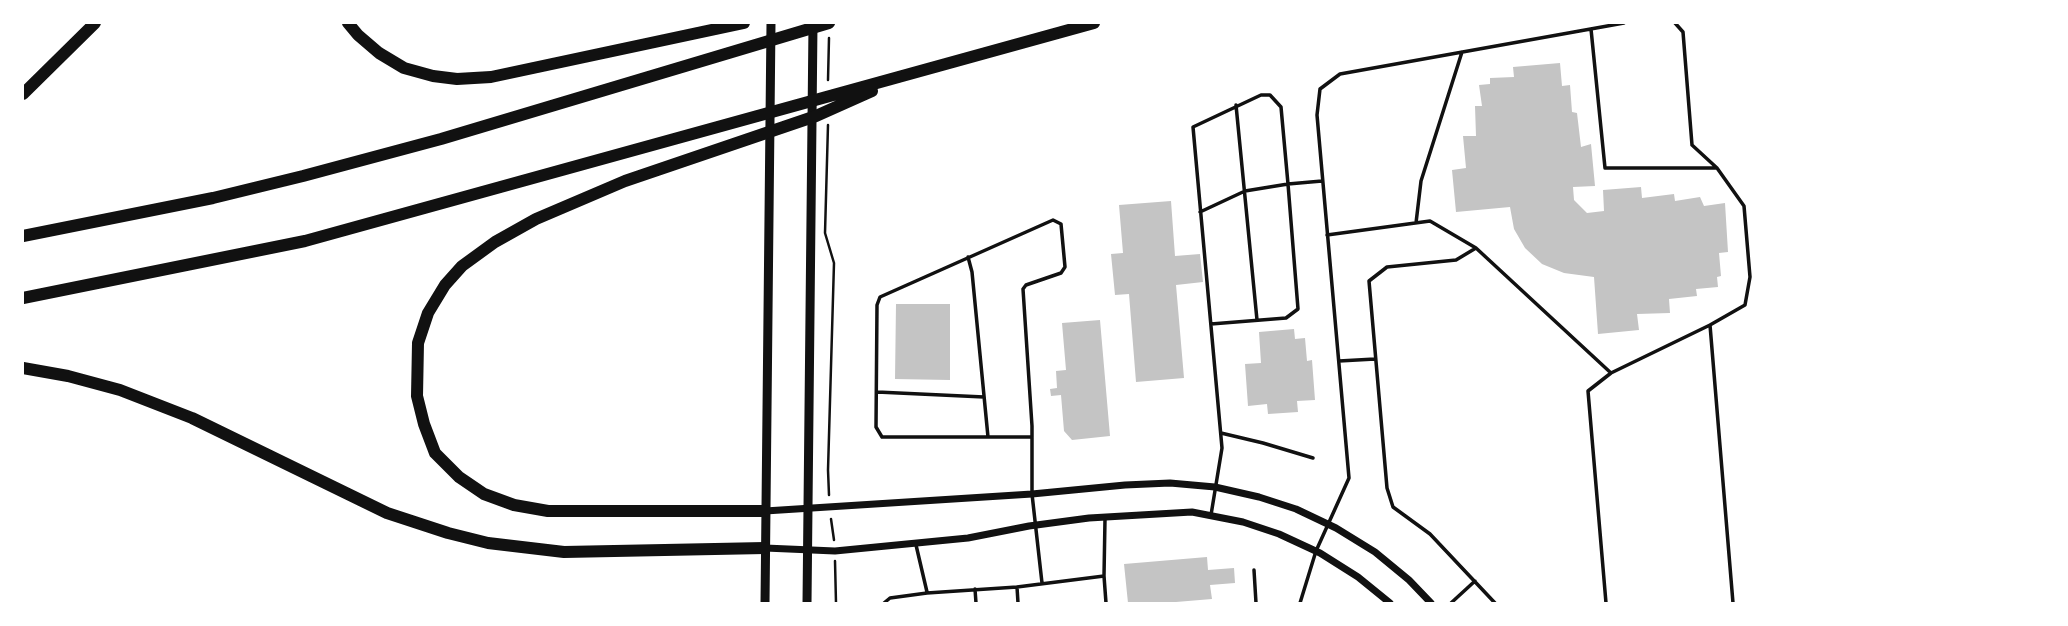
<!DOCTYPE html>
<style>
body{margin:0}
#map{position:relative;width:2068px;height:626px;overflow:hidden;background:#fff;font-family:Overpass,sans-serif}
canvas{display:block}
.frame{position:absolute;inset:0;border:24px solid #fff;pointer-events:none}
</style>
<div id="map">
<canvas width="2068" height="626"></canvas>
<div class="frame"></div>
</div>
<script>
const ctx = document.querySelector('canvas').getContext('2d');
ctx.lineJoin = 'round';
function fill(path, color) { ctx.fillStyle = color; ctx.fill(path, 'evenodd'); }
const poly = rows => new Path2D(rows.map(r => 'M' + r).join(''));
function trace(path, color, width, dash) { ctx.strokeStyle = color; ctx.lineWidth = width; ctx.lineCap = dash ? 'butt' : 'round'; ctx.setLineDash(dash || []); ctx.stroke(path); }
const building = poly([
 [1560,63,1562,86,1570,85,1572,112,1577,113,1581,147,1591,144,1595,186,1573,187,1574,200,1587,213,1604,211,1603,190,1641,187,1642,198,1674,194,1675,201,1700,197,1704,206,1725,203,1728,252,1719,253,1721,276,1717,277,1718,287,1696,289,1697,296,1669,299,1670,313,1637,314,1639,330,1598,334,1594,277,1564,273,1542,264,1525,248,1514,229,1510,207,1456,212,1452,170,1466,168,1463,136,1476,136,1475,106,1482,106,1479,85,1490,84,1490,78,1514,77,1513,67],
 [1171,201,1175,256,1200,254,1203,282,1176,285,1184,378,1136,382,1129,294,1115,295,1111,254,1123,253,1119,205],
 [896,304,950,304,950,380,895,379],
 [1100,320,1110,436,1072,440,1064,431,1061,395,1051,396,1050,389,1057,388,1056,371,1066,370,1062,323],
 [1294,329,1295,339,1305,338,1307,361,1312,360,1315,400,1297,401,1298,412,1268,414,1267,404,1248,406,1245,364,1261,363,1259,332],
 [1207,557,1208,570,1234,568,1235,583,1210,585,1212,599,1164,603,1128,603,1124,564]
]);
const path = poly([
 [828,80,829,38],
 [828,125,825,233,834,263,828,470,829,495],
 [831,519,834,540],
 [835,561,836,603]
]);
const service = poly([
 [1675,23,1683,32,1692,145,1717,168,1744,206,1750,277,1745,305,1710,325,1733,603],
 [1591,29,1605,168,1717,168],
 [1236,105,1257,320],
 [1200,212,1245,191,1288,184,1298,309,1286,318,1211,324],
 [1416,223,1421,181,1462,52],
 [1327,235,1430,221,1476,248,1611,373,1710,325],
 [1476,248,1456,260,1387,267,1369,281,1387,488,1393,507,1430,534,1495,603],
 [968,257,972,272,988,437],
 [1339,361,1375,359],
 [877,392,984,397],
 [1221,433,1263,443,1313,458],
 [1032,437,882,437,876,427,877,305,880,297,1053,220,1061,224,1065,267,1061,273,1026,285,1023,289,1032,426,1032,494,1042,583],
 [1211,515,1222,448,1193,127,1261,95,1270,95,1281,107,1288,184,1322,181],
 [916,545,927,592],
 [1254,570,1256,603],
 [1104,576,1106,603],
 [1017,587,1104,576,1105,519],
 [975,589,976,603],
 [884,603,890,598,927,593,1017,587,1018,603],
 [1300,603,1316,551,1349,478,1317,115,1320,89,1340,74,1624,23],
 [1451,603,1475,581],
 [1606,603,1588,391,1611,373]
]);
const minor = poly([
 [765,511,1032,494,1125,485,1170,483,1215,487,1259,497,1296,509,1336,528,1375,552,1409,580,1431,603],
 [765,548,835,551,968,538,1029,526,1089,518,1192,512,1243,522,1279,534,1320,553,1358,577,1390,603]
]);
const tertiary = poly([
 [765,603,771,23],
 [807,603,813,24]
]);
const motorway = poly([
 [348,23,358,35,379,53,404,68,433,76,457,79,491,77,744,23],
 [23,94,95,23],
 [23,236,213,198,303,176,441,139,829,23],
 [23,298,305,241,1094,23],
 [23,368,68,376,120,390,192,418,387,513,448,533,488,543,564,552,765,548],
 [765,511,548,511,514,505,484,494,459,477,435,453,424,424,417,396,418,343,428,313,445,285,462,266,495,242,536,219,625,181,816,116,872,91]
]);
fill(building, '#c4c4c4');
trace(path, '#111', 2.5);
trace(service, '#111', 3.5);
trace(minor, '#111', 7);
trace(tertiary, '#111', 9);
trace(motorway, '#111', 12);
</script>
